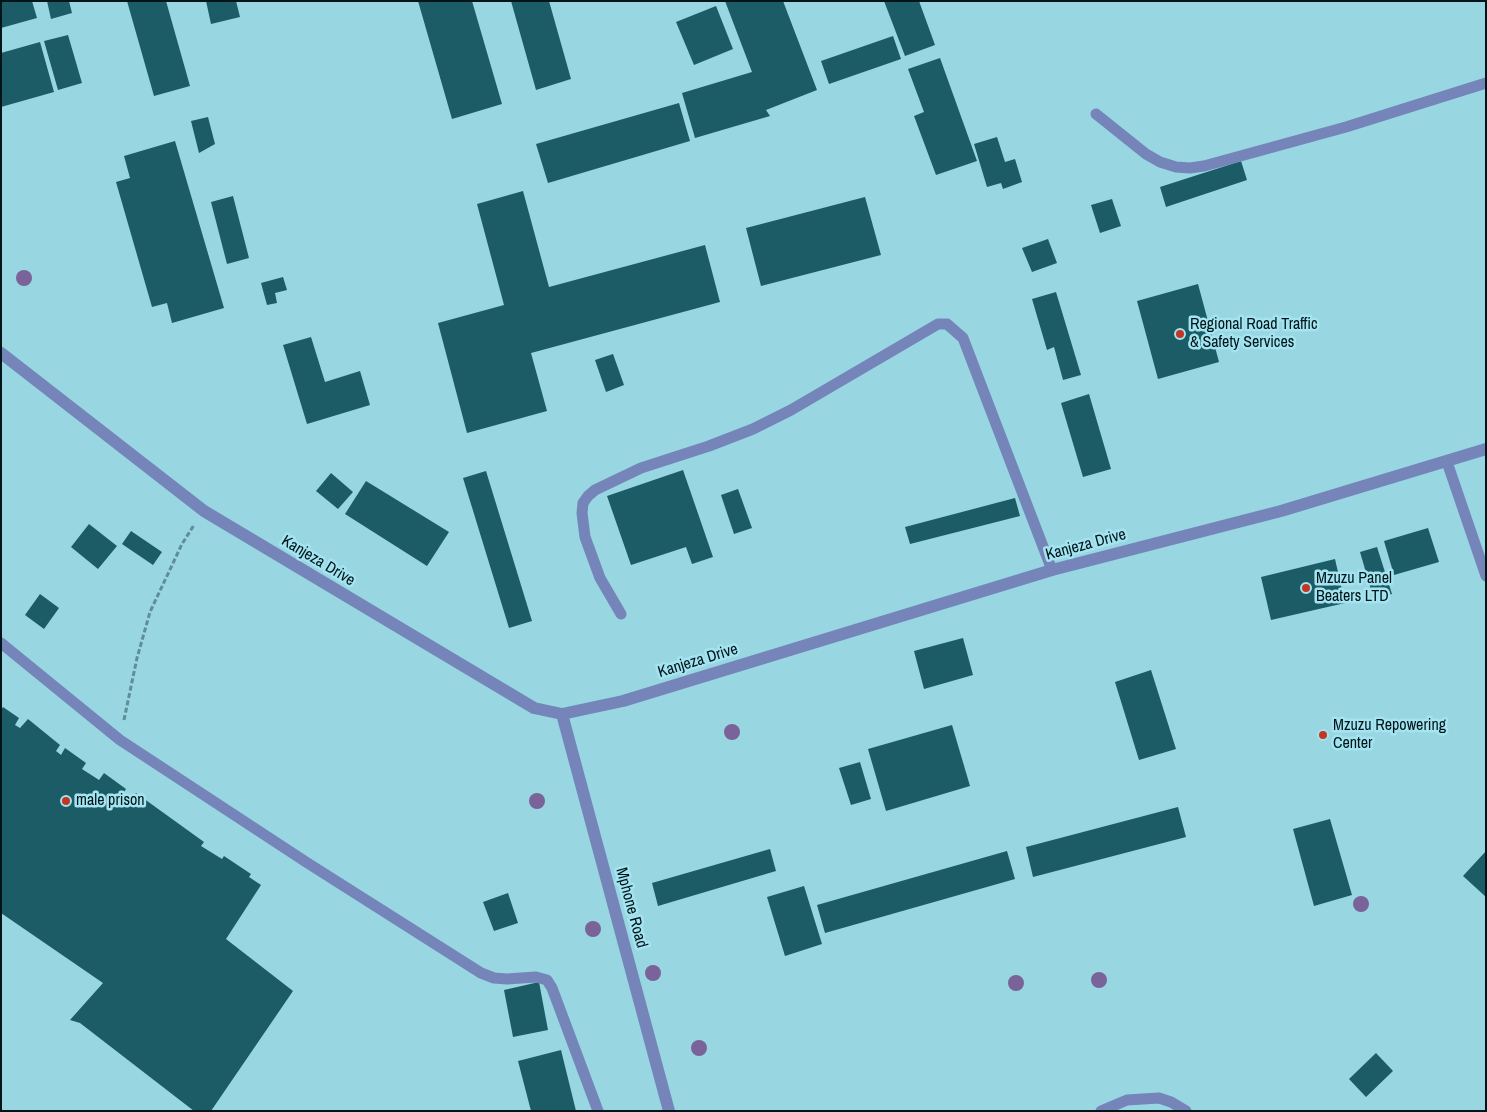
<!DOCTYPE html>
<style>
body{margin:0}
#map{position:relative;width:1487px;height:1112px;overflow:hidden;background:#98d6e2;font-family:"Archivo Narrow",sans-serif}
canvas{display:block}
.frame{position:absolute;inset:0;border:2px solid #001519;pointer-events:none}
</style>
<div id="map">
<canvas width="1487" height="1112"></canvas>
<div class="frame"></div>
</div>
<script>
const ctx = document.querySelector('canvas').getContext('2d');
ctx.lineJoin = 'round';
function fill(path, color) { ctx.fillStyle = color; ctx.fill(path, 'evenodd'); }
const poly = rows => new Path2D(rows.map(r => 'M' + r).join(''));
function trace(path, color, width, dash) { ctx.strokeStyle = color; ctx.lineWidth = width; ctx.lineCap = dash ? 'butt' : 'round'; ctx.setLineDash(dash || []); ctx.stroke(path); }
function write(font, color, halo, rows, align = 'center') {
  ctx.font = font + ' "Archivo Narrow",sans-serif'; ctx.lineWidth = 5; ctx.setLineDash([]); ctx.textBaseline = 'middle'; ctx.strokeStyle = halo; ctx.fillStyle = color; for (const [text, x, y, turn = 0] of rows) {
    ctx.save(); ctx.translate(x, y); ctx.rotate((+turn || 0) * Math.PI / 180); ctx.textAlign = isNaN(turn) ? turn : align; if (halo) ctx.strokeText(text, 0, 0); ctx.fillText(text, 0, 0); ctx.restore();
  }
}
const building = poly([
 [1,1,32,1,37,18,1,28],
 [47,1,69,1,72,13,51,19],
 [127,1,166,1,190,86,154,96],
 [206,1,236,1,240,17,211,24],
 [418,1,472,1,502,104,452,119],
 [511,1,549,1,571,79,536,90],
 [725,1,783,1,817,90,766,110,770,116,695,138,682,93,752,72],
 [884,1,919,1,935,45,905,56],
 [716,6,733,49,694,65,676,22],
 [68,35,82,83,58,90,44,41],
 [893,36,901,59,829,84,821,61],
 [40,42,54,92,1,107,1,53],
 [940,58,977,161,936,175,914,116,924,112,908,69],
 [679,103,690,141,548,183,536,144],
 [208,117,215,144,199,153,191,121],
 [997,137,1005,162,1015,159,1022,182,1003,189,1001,183,987,187,974,144],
 [175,141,224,308,172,323,167,303,152,307,116,182,130,178,124,156],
 [1241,161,1247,180,1166,207,1160,187],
 [523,191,549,287,705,245,720,302,531,353,547,411,467,433,438,323,504,305,477,204],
 [233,196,249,258,227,264,211,202],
 [865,197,881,255,761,286,746,228],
 [1112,199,1121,226,1100,233,1091,205],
 [1048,239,1057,263,1032,272,1022,248],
 [283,277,287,290,275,293,277,303,267,305,261,283],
 [1198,284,1219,362,1158,379,1137,301],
 [1056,292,1081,375,1063,380,1054,347,1047,350,1032,299],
 [311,337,325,382,360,371,370,405,307,424,283,345],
 [613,354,624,385,606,392,595,360],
 [1089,394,1111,469,1083,477,1061,403],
 [683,470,713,557,692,564,686,547,631,565,607,496],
 [486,471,532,621,509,628,463,478],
 [331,473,353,492,338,509,316,491],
 [366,481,449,532,427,566,345,514],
 [738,489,752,528,734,534,721,495],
 [1015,498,1020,516,910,544,905,527],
 [89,524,117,546,98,569,71,547],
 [1428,528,1439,562,1394,575,1384,541],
 [131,531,162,552,153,565,122,544],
 [1377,547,1392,594,1374,600,1360,552],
 [1335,559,1345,603,1271,620,1261,577],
 [40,594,59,608,44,629,25,615],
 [963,638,973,675,924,689,914,651],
 [1151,670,1176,749,1139,760,1115,682],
 [3,707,19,718,15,725,20,728,28,719,60,745,56,751,61,755,65,748,86,763,82,769,99,780,104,773,126,789,122,795,131,800,136,793,204,842,201,846,222,859,224,856,251,874,249,877,261,885,226,939,293,991,211,1111,194,1111,80,1023,70,1020,103,983,1,913,1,710],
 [952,725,970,786,886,811,868,749],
 [860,762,871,799,851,805,839,768],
 [1178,807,1186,837,1033,877,1026,847],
 [1330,819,1352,895,1314,906,1293,829],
 [770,849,776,871,658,906,652,883],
 [1007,851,1015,879,825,933,817,905],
 [1486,851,1486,897,1463,876],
 [804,886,822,944,785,956,767,897],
 [508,893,518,923,494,931,483,902],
 [539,982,548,1030,513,1037,504,990],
 [561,1050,576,1111,531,1111,518,1061],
 [1376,1053,1393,1071,1366,1097,1349,1079]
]);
const path = poly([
 [124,720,137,658,150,612,182,544,194,525]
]);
const service = poly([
 [1096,114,1146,154,1160,162,1176,167,1190,168,1204,166,1346,127,1486,83],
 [1447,462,1486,576],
 [621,614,600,578,585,537,582,513,583,503,588,496,595,490,641,468,709,446,753,429,791,410,938,324,947,324,963,338,1052,570],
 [1,643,120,740,306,862,481,973,494,978,507,979,536,977,547,980,552,988,598,1111],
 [1101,1111,1127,1100,1159,1098,1171,1102,1186,1111]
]);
const minor = poly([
 [1,353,204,511,534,708,562,714,623,701,1052,570,1281,511,1486,449],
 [562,714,669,1111]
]);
const trees = [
 [24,278],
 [732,732],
 [537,801],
 [1361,904],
 [593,929],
 [653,973],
 [1099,980],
 [1016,983],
 [699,1048]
];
const markers = [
 [1180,334,5,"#c23623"],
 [1306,588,5,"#c23623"],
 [1323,735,5,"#c23623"],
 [66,801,5,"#c23623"]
];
const poiNames = [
 ["Regional Road Traffic",1190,325],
 ["& Safety Services",1190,343],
 ["Mzuzu Panel",1316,579],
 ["Beaters LTD",1316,597],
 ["Mzuzu Repowering",1333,726],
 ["Center",1333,744],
 ["male prison",76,801]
];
const streetNames = [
 ["Kanjeza Drive",1086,545,-15],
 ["Kanjeza Drive",318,561,31],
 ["Kanjeza Drive",698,661,-17],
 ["Mphone Road",631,908,75]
];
fill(building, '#1b5c66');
trace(path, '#5f8e97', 3, [5, 2.5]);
trace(service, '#7585b9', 11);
trace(minor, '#7585b9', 12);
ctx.fillStyle = '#7a6398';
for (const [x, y] of trees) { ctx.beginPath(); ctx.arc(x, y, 8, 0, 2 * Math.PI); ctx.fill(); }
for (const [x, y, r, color] of markers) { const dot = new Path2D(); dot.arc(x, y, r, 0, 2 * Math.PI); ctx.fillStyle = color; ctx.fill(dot); trace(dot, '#a4e3f0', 2); }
write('16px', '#001519', '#a4e3f0', poiNames, 'left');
write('16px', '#001519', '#a4e3f0', streetNames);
</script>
